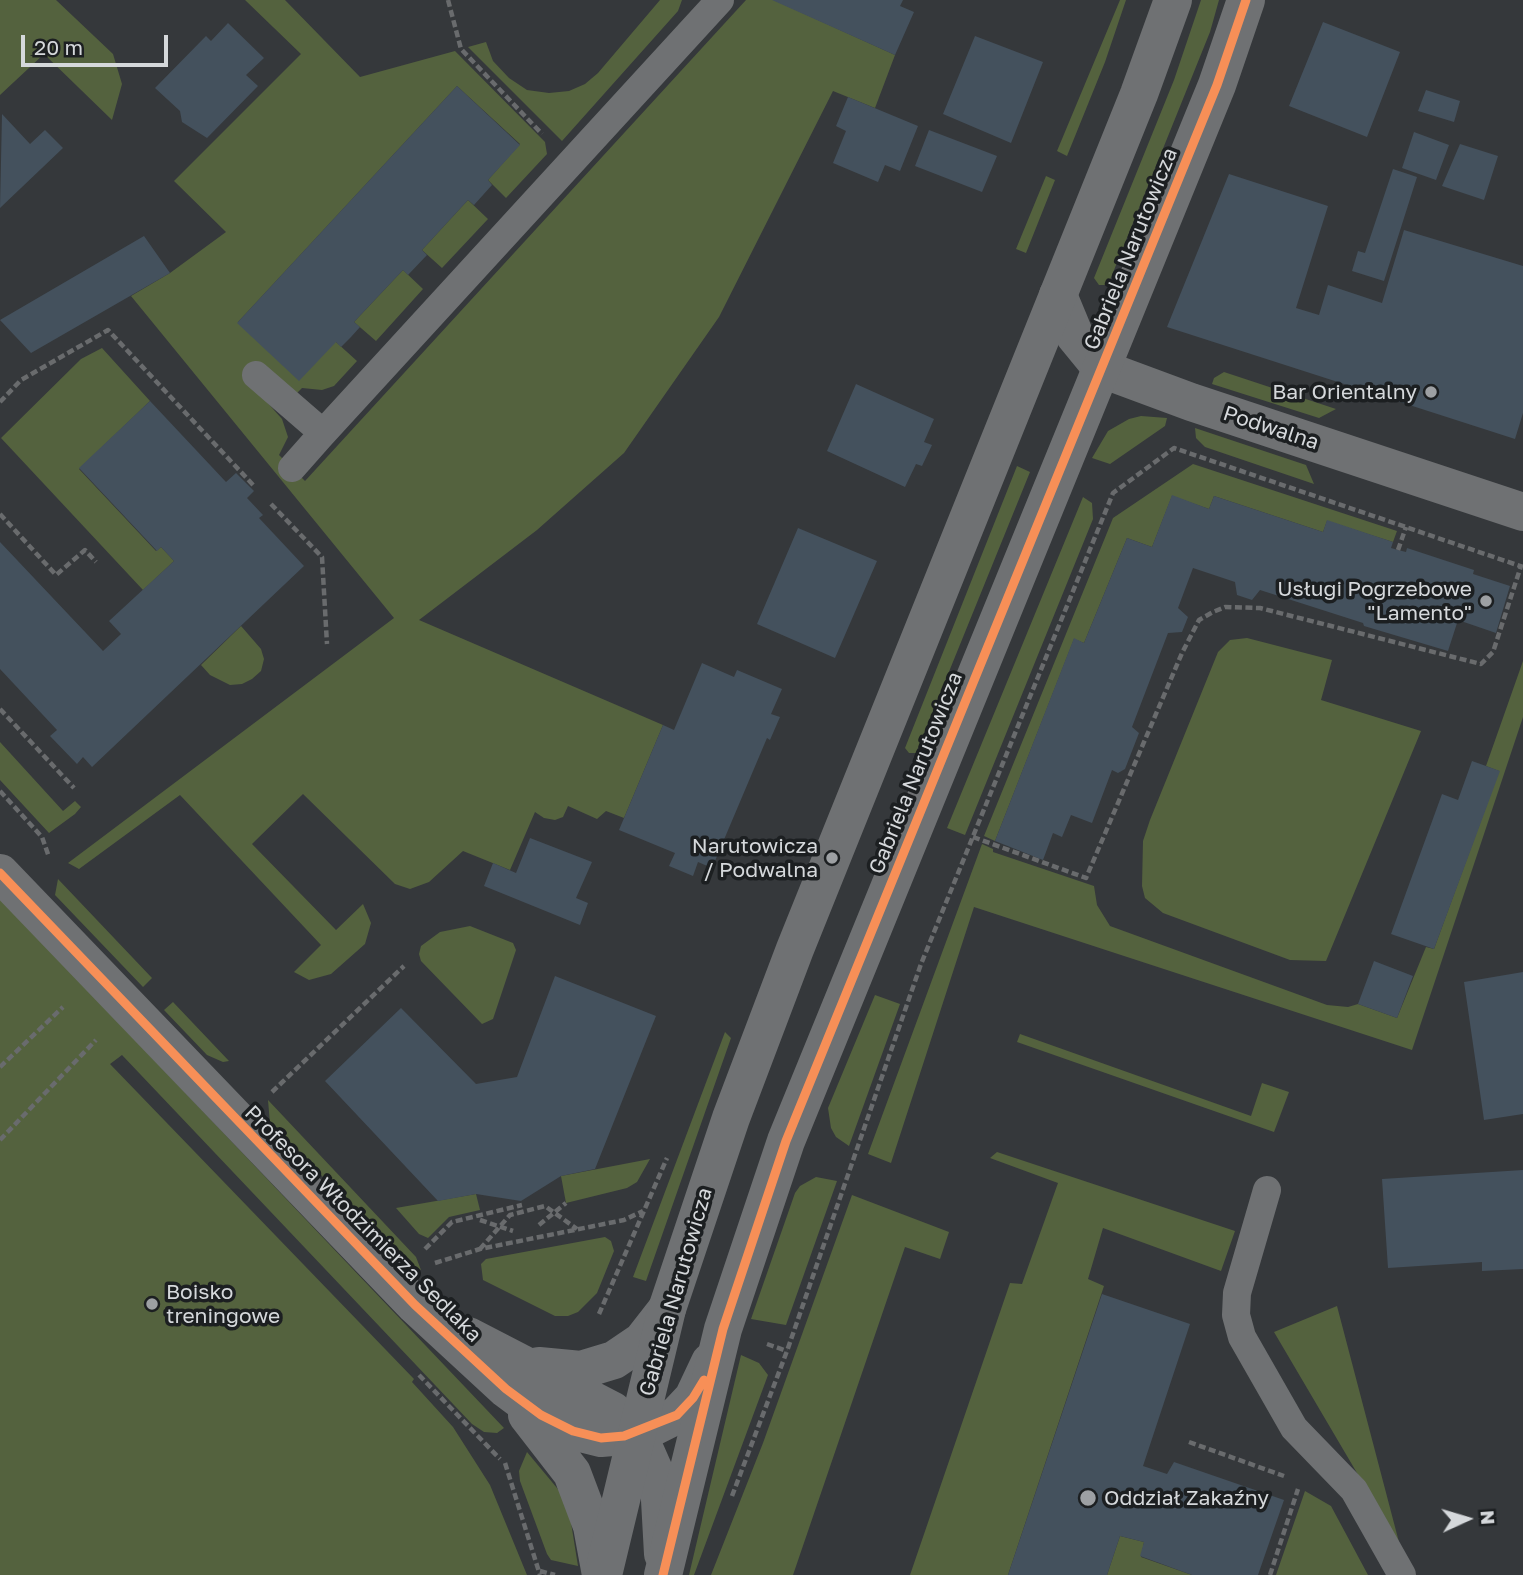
<!DOCTYPE html>
<meta charset="utf-8">
<style>
body{margin:0}
#map{position:relative;width:1523px;height:1575px;overflow:hidden;background:#35383b;font-family:"Golos Text",sans-serif}
canvas{display:block}
.north{position:absolute;left:1432px;top:1484px;width:70px;height:70px;-webkit-text-stroke:5px #1c1f21;paint-order:stroke;rotate:86deg;font-size:19px;font-weight:700;line-height:28px;text-align:center;color:#d5d8db}
.north::after{content:'';display:block;margin:auto;width:24px;height:32px;background:#d5d8db;clip-path:polygon(50% 0,100% 100%,50% 72%,0 100%)}
.scale{position:absolute;left:21px;top:35px;width:147px;height:32px;box-sizing:border-box;border:4px solid #d5d8db;border-top:0;padding-left:9px;font-size:21px;line-height:24px;white-space:nowrap;color:#d5d8db;-webkit-text-stroke:5px #1c1f21;paint-order:stroke}
</style>
<div id="map">
<canvas width="1523" height="1575"></canvas>
<div class="north">N</div>
<div class="scale">20 m</div>
</div>
<script>
const ctx = document.querySelector('canvas').getContext('2d');
ctx.lineJoin = 'round';
function fill(path, color) { ctx.fillStyle = color; ctx.fill(path, 'evenodd'); }
const poly = rows => new Path2D(rows.map(r => 'M' + r).join(''));
function trace(path, color, width, dash) { ctx.strokeStyle = color; ctx.lineWidth = width; ctx.lineCap = dash ? 'butt' : 'round'; ctx.setLineDash(dash || []); ctx.stroke(path); }
function write(font, color, halo, rows, align = 'center') {
  ctx.font = font + ' "Golos Text",sans-serif'; ctx.lineWidth = 7; ctx.setLineDash([]); ctx.textBaseline = 'middle'; ctx.strokeStyle = halo; ctx.fillStyle = color; for (const [text, x, y, turn = 0] of rows) {
    ctx.save(); ctx.translate(x, y); ctx.rotate((+turn || 0) * Math.PI / 180); ctx.textAlign = isNaN(turn) ? turn : align; if (halo) ctx.strokeText(text, 0, 0); ctx.fillText(text, 0, 0); ctx.restore();
  }
}
const green = poly([
 [0,0,56,0,113,54,122,84,112,120,44,54,0,95],
 [245,0,285,0,360,77,455,51,545,142,547,154,506,198,488,180,520,144,457,86,238,322,336,342,357,361,334,386,322,390,302,388,295,395,249,382,282,419,288,437,279,455,305,481,746,0,774,0,895,55,875,108,833,91,719,317,624,453,537,530,419,620,663,725,624,818,606,811,597,819,568,806,563,817,555,820,544,818,535,812,510,870,463,851,429,882,410,889,395,884,303,794,252,844,336,930,363,904,371,923,365,944,331,974,309,980,294,972,321,945,180,795,79,869,68,863,394,618,131,296,170,273,226,232,174,181,301,54],
 [660,0,682,0,678,11,562,141,468,47,486,42,493,61,509,78,527,90,549,93,569,91,585,84,598,73],
 [1120,0,1126,0,1105,62,1067,156,1057,151],
 [1201,0,1219,0,1210,32,1108,285,1099,285,1094,278,1174,80],
 [1046,176,1055,180,1026,253,1016,249],
 [468,200,488,219,442,268,422,250],
 [403,270,423,289,376,341,354,322],
 [102,348,150,401,79,469,156,551,161,547,174,561,143,590,1,438,81,359],
 [1224,372,1336,409,1319,418,1212,384,1214,378],
 [1141,416,1167,418,1165,426,1110,464,1092,458,1108,431,1129,419],
 [1195,428,1306,465,1314,484,1205,447,1196,438],
 [1193,464,1397,531,1393,542,1327,521,1323,532,1214,496,1209,509,1172,496,1152,547,1127,538,1084,643,1074,639,995,841,984,836,1113,518],
 [1017,466,1030,472,916,753,909,753,905,748],
 [1083,497,1092,503,1093,519,965,835,947,828],
 [241,626,261,649,264,659,261,671,252,679,242,684,230,685,210,675,201,665],
 [1247,638,1332,660,1321,700,1421,731,1326,961,1290,960,1163,913,1145,898,1142,886,1143,841,1150,820,1218,652,1230,640],
 [1523,661,1523,717,1412,1050,974,907,891,1163,868,1154,982,844,993,849,993,852,1094,886,1097,905,1110,926,1327,1005,1348,1007,1358,1004,1397,1018,1426,947,1434,949,1499,771,1486,766],
 [0,742,63,811,75,801,81,807,75,814,49,833,0,780],
 [58,879,152,978,143,987,55,895],
 [0,898,504,1428,497,1433,484,1432,472,1424,122,1055,110,1064,414,1379,412,1382,453,1427,490,1485,527,1575,0,1575],
 [470,926,513,943,516,950,493,1019,482,1024,421,961,419,954,421,946,440,932],
 [875,995,900,1004,849,1146,836,1137,831,1128,828,1108],
 [173,1002,229,1061,223,1062,207,1055,164,1010],
 [725,1032,731,1038,646,1281,633,1277],
 [1020,1034,1251,1116,1262,1083,1289,1092,1274,1132,1017,1042],
 [268,1100,416,1257,421,1270,409,1263,270,1124],
 [997,1152,1235,1231,1221,1271,1103,1228,1088,1279,1104,1286,1008,1575,910,1575,1010,1283,1022,1284,1058,1183,990,1158],
 [650,1159,637,1182,627,1188,566,1203,561,1176],
 [816,1177,837,1181,786,1325,751,1319,795,1193,800,1186],
 [476,1194,480,1210,449,1217,428,1238,419,1234,396,1208],
 [852,1195,949,1232,940,1259,905,1247,793,1575,711,1575,763,1443],
 [605,1237,611,1241,614,1251,597,1293,578,1312,568,1316,555,1316,483,1280,481,1264,486,1259],
 [1337,1306,1400,1546,1274,1332],
 [741,1355,759,1363,768,1375,694,1575,689,1575],
 [527,1452,562,1494,569,1510,578,1566,551,1560,547,1554,520,1481,519,1471],
 [1305,1491,1331,1506,1368,1575,1276,1575],
 [1120,1536,1144,1542,1141,1557,1192,1575,1107,1575]
]);
const building = poly([
 [772,0,903,0,900,6,914,12,895,55],
 [1323,22,1400,52,1367,137,1289,106],
 [228,23,264,58,246,75,258,86,207,138,182,122,180,111,155,88,206,36,211,41],
 [975,36,1043,62,1011,143,943,114],
 [457,86,520,145,488,180,492,185,474,205,468,200,422,250,427,255,408,275,403,270,354,322,360,327,351,337,341,347,336,342,299,381,237,323],
 [1426,90,1460,101,1454,122,1418,111],
 [848,97,918,126,900,171,885,165,878,182,833,163,846,131,836,126],
 [2,114,30,144,45,130,63,148,0,208],
 [929,130,997,156,982,192,915,166],
 [1414,132,1449,145,1436,180,1402,168],
 [1460,144,1498,156,1484,200,1442,186],
 [1393,169,1417,177,1384,281,1352,271,1358,251,1365,253],
 [1229,174,1328,206,1296,308,1319,315,1328,285,1382,303,1404,230,1523,266,1523,413,1515,439,1167,327],
 [144,236,170,273,31,353,0,320],
 [856,384,934,419,924,442,932,445,922,466,916,464,905,487,827,451],
 [150,401,226,482,236,473,254,491,247,498,263,515,259,518,304,566,92,767,83,757,77,764,50,736,57,730,0,669,0,542,103,651,121,634,109,621,174,561,161,547,157,551,79,468],
 [1172,495,1209,509,1214,496,1323,532,1327,520,1393,542,1391,548,1398,550,1406,552,1407,548,1474,570,1473,574,1510,586,1496,633,1458,620,1448,651,1364,626,1363,623,1260,590,1252,600,1237,595,1235,582,1193,568,1178,608,1188,617,1182,632,1168,633,1132,727,1139,733,1125,769,1118,773,1112,770,1092,823,1071,815,1062,837,1053,833,1043,860,995,841,1074,638,1084,643,1127,538,1152,547],
 [798,528,877,561,835,658,757,624],
 [702,663,734,677,737,670,782,689,771,714,780,717,770,740,767,738,712,868,698,862,693,876,669,866,675,853,619,830,663,725,674,730],
 [1472,761,1500,771,1434,949,1391,934,1442,794,1458,800],
 [530,838,592,862,576,898,588,903,580,925,484,886,493,863,516,873],
 [1374,961,1413,976,1397,1018,1358,1004],
 [1523,972,1523,1114,1484,1120,1464,982],
 [555,976,656,1016,595,1169,561,1176,521,1201,476,1194,438,1201,325,1081,401,1008,476,1084,517,1077],
 [1523,1170,1523,1269,1482,1271,1482,1262,1388,1268,1382,1179],
 [1102,1294,1190,1324,1143,1466,1167,1474,1174,1462,1284,1500,1258,1575,1192,1575,1140,1556,1144,1542,1120,1536,1107,1575,1008,1575]
]);
const path = poly([
 [448,0,461,49,542,134],
 [0,402,21,380,108,330,255,487],
 [271,504,322,557,327,644],
 [0,514,56,575,85,550,96,562],
 [1398,550,1406,527],
 [0,709,74,788],
 [0,791,42,837,49,857],
 [973,837,1086,878,1182,653,1199,620,1213,612,1225,607,1260,608,1481,664,1493,652,1521,566],
 [0,1067,63,1007],
 [272,1092,404,966],
 [0,1140,96,1040],
 [480,1220,513,1231],
 [539,1225,566,1203],
 [425,1249,452,1222,522,1205],
 [480,1249,510,1215,545,1206,577,1229],
 [435,1263,480,1249,624,1220,643,1211],
 [599,1314,667,1158],
 [767,1344,787,1351],
 [419,1375,500,1459],
 [1189,1442,1284,1476],
 [505,1463,540,1575],
 [732,1496,787,1351,921,964,1113,493,1174,448,1523,567],
 [540,1571,555,1575],
 [1270,1575,1298,1489]
]);
const lane = poly([
 [256,375,323,433,292,468],
 [323,433,720,0],
 [1267,1190,1237,1293,1236,1315,1242,1337,1294,1428,1354,1490,1402,1575]
]);
const street = poly([
 [1058,295,1075,336,1102,369,1191,402,1523,512],
 [0,873,415,1305,506,1389,541,1415,573,1431,601,1438,624,1436,653,1427,677,1415,693,1398,710,1362],
 [468,1336,613,1411,637,1432,659,1482,663,1554],
 [539,1366,581,1370,614,1360,642,1341,667,1309],
 [527,1415,572,1473,592,1526,601,1575]
]);
const secondary = poly([
 [603,1575,667,1309,731,1118,795,949,1139,94,1173,0],
 [663,1575,723,1329,786,1141,1217,85,1246,0]
]);
const cycleway = poly([
 [0,873,415,1305,506,1389,541,1415,573,1431,601,1438,624,1436,677,1415,693,1398,704,1380],
 [663,1575,723,1329,786,1141,1217,85,1246,0]
]);
const markers = [
 [1431,392,7,"#9da0a3"],
 [1486,601,7,"#9da0a3"],
 [832,858,7,"#9da0a3"],
 [152,1304,7,"#9da0a3"],
 [1088,1498,9,"#9da0a3"]
];
const streetNames = [
 ["Gabriela Narutowicza",1131,249,-68],
 ["Podwalna",1271,428,18],
 ["Gabriela Narutowicza",916,773,-68],
 ["Profesora Włodzimierza Sedlaka",363,1224,45],
 ["Gabriela Narutowicza",676,1292,-74]
];
const poiNames = [
 ["Bar Orientalny",1417,392],
 ["Usługi Pogrzebowe",1472,589],
 ["\"Lamento\"",1472,613],
 ["Narutowicza",818,846],
 ["/ Podwalna",818,870],
 ["Boisko",166,1292,"left"],
 ["treningowe",166,1316,"left"],
 ["Oddział Zakaźny",1104,1498,"left"]
];
fill(green, '#54623e');
fill(building, '#44515d');
trace(path, '#696b6d', 4.5, [7, 3.5]);
trace(lane, '#6f7173', 28);
trace(street, '#6f7173', 38);
trace(secondary, '#6f7173', 38);
trace(cycleway, '#f78f57', 9);
for (const [x, y, r, color] of markers) { const dot = new Path2D(); dot.arc(x, y, r, 0, 2 * Math.PI); ctx.fillStyle = color; ctx.fill(dot); trace(dot, '#1c1f21', 2.5); }
write('21px', '#d5d8db', '#1c1f21', streetNames);
write('21px', '#d5d8db', '#1c1f21', poiNames, 'right');
</script>
